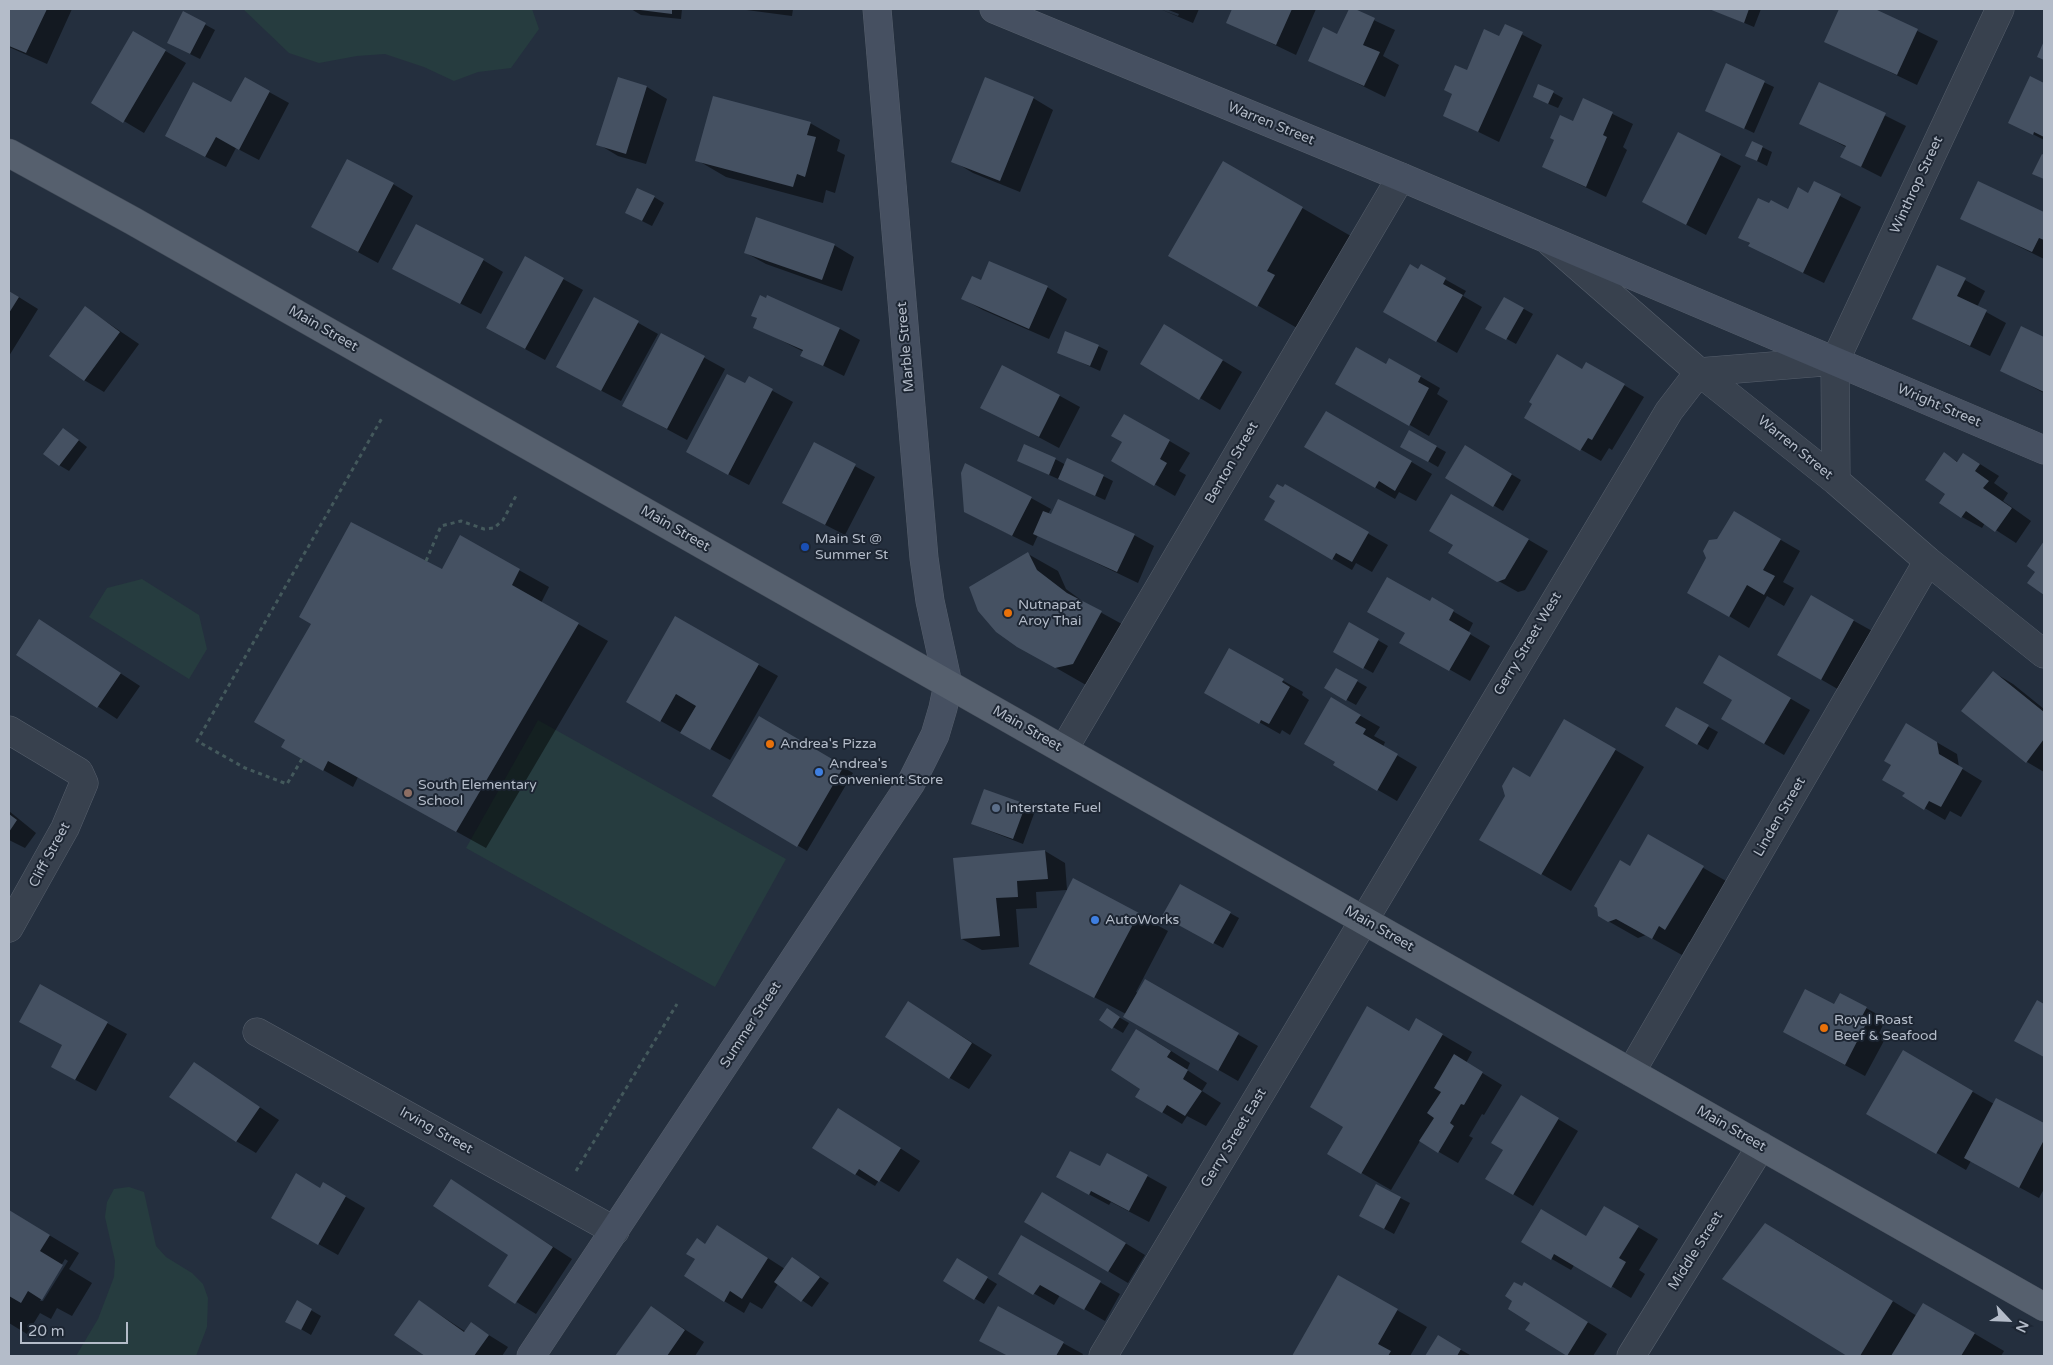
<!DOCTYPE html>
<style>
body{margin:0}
#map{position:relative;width:2053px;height:1365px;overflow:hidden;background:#242f3e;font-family:"Varela Round",sans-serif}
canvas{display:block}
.frame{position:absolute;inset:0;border:10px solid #b4bcc9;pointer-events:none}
.north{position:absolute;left:1983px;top:1295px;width:50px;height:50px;-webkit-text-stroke:4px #1d2633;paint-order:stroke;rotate:115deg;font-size:14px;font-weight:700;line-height:20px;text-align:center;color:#b4bcc9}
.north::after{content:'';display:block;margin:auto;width:18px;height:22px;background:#b4bcc9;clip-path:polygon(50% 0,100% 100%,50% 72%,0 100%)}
.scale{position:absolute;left:20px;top:1322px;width:108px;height:22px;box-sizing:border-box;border:2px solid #b4bcc9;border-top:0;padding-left:6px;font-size:15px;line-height:18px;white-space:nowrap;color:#b4bcc9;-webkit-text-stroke:4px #1d2633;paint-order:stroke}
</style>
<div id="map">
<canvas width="2053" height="1365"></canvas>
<div class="frame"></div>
<div class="north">N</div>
<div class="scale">20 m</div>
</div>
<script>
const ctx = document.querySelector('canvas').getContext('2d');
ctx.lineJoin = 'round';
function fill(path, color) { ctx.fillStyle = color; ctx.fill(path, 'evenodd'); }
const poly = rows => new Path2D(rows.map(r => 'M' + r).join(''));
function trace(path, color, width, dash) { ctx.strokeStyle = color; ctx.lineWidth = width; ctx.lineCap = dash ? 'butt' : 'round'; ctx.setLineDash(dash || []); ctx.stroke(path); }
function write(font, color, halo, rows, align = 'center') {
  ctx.font = font + ' "Varela Round",sans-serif'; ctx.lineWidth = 4; ctx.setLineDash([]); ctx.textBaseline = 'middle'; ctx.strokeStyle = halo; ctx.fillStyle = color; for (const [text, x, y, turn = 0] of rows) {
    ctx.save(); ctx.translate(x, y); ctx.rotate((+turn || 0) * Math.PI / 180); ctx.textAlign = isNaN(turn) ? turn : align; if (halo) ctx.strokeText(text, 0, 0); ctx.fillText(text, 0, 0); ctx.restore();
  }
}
const green = poly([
 [243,9,532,9,539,29,511,68,478,72,454,81,424,67,385,54,357,56,319,63,289,53],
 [142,579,199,615,207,649,189,679,89,617,107,588],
 [538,720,786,859,715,987,466,848],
 [129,1187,144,1192,156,1246,166,1257,192,1273,203,1284,208,1298,207,1327,196,1356,76,1356,98,1319,114,1277,115,1261,105,1217,107,1202,114,1189]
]);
const shadow = poly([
 [9,9,72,9,47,64,9,47],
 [631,9,682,9,681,19,641,15],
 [739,9,793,9,792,16],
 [1160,9,1178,16,1179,14,1166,9,1199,9,1193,23],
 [1234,9,1316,9,1296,55,1227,22],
 [1350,9,1395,30,1383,56,1399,65,1385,97,1310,60,1338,36],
 [1711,9,1761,9,1754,27],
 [1840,9,1872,9,1938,41,1917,85,1825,41],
 [184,13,215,30,200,59,178,48],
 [1506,26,1542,45,1499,142,1444,115,1500,38],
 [133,32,186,63,144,133,92,102],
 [1727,65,1774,87,1754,133,1706,110],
 [618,78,647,87,667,99,646,164,618,156,598,144],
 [2030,78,2044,84,2044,140,2010,122],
 [1820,83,1906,126,1881,177,1842,157,1846,147,1801,123],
 [1539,85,1563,98,1558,108,1544,102],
 [269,92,289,103,259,160,236,148,226,167,186,147,232,104],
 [1033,98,1053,110,1020,192,973,173,953,161],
 [1584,100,1633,124,1623,147,1627,150,1606,197,1543,167,1574,123],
 [810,123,840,140,837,151,845,155,835,193,826,190,823,203,726,177,697,160],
 [1678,133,1741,166,1706,235,1643,202],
 [1752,142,1772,152,1767,166,1747,156],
 [1224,163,1356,239,1311,336,1170,255],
 [1815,183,1861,207,1824,283,1770,257,1740,237,1789,211,1809,194],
 [1978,183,2044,214,2044,259,1962,218],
 [393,184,413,196,378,263,312,227],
 [654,197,664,203,652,226,636,218],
 [834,245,854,257,842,291,766,264,746,253],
 [483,260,503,272,481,314,414,280],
 [1421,266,1466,291,1463,296,1482,307,1457,353,1384,311],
 [563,279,583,290,545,360,507,339],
 [1965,280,1985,291,1977,307,2006,323,1990,356,1913,319],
 [982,281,1047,287,1067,299,1049,339,983,310,963,299],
 [9,291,38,309,9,356],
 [768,297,840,329,860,340,844,376,802,355,804,352,755,327],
 [594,298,658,334,621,401,577,378],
 [1504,298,1533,314,1516,344,1487,328],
 [86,308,139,344,104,392,84,380],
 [2022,327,2044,338,2044,393,2001,370],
 [661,334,725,369,687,440,624,406],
 [1184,337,1242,372,1220,410,1141,363],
 [1098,346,1108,351,1100,371,1058,352],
 [1390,359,1440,388,1437,394,1448,401,1429,436,1337,383,1387,366],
 [1587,363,1644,397,1612,450,1609,448,1601,461,1526,418,1583,370],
 [749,378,793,402,749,485,707,463],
 [1060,396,1080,407,1059,448,982,407],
 [1326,412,1432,474,1416,501,1399,492,1395,499,1306,447],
 [1125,415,1190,453,1179,471,1186,475,1175,496,1113,460,1123,441],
 [1410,432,1446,452,1438,467,1402,446],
 [72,435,87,447,69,471,59,465],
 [814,444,875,477,845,535,804,514],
 [1465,447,1521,480,1503,511,1446,477],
 [1945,454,1958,462,1964,454,1999,476,1994,483,2008,493,2003,501,2031,521,2016,543,1985,523,1982,528,1962,517,1947,494],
 [1055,459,1066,465,1103,476,1113,481,1105,500,1018,461],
 [1285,486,1388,545,1372,572,1356,563,1352,570,1266,520],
 [1452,495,1548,551,1525,590,1518,592,1449,553,1455,545],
 [1031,498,1051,509,1048,514,1134,535,1154,546,1138,583,1038,535,1033,546,986,523],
 [1734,513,1800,551,1783,582,1794,588,1784,606,1767,596,1749,628,1689,592],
 [460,537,549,587,541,603,608,641,486,848,358,777,353,787,283,747,287,740,442,571],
 [1028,554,1058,571,1066,589,1089,606,1131,629,1102,681,1086,685,1018,646],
 [1811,597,1874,632,1841,691,1779,655],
 [1432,599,1473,623,1468,633,1490,646,1470,681,1401,642],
 [676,618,778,676,730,760,627,702],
 [40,621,140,686,117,719,18,654],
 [1350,624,1388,646,1373,673,1334,651],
 [1229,650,1303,692,1302,695,1309,700,1290,735,1282,730,1280,734,1206,692],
 [1719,657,1810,710,1784,755,1722,719,1734,699],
 [1336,669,1367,687,1356,705,1325,688],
 [1993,672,2013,684,2044,709,2044,772,2027,762],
 [1331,699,1380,727,1374,736,1385,742,1383,747,1417,767,1397,801,1335,765,1337,762],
 [1676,709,1718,732,1708,750,1666,726],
 [760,718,853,773,807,851,714,796],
 [1565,720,1644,767,1571,891,1481,839,1506,796,1530,779],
 [1907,725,1957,754,1959,767,1982,781,1961,817,1950,811,1945,820,1904,796,1906,792,1893,765],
 [1025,805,1035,811,1023,844,972,824],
 [9,811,36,833,25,848,9,840],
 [1648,836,1733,885,1695,946,1689,942,1682,955,1646,935,1638,938,1608,921,1630,867],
 [1045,851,1065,863,1067,890,1036,892,1037,908,1016,909,1019,947,982,950,962,939,955,859],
 [1074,880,1168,931,1136,992,1138,993,1145,981,1258,1046,1238,1081,1125,1016,1126,1014,1030,963],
 [1180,886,1239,918,1223,948,1164,916],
 [2037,1002,2044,1006,2044,1056,2016,1041],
 [1834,1006,1866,1008,1886,1019,1879,1033,1886,1037,1865,1076,1804,1043],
 [928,1015,992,1055,969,1089,950,1078],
 [1117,1016,1129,1023,1123,1033,1101,1020],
 [1417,1020,1472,1052,1466,1063,1502,1085,1484,1115,1482,1114,1469,1136,1473,1138,1458,1163,1420,1141,1391,1190,1329,1154],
 [107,1023,127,1034,96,1091,72,1078,63,1045],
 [1157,1042,1190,1063,1187,1070,1207,1083,1202,1091,1221,1103,1206,1126,1187,1116,1182,1124,1162,1112,1142,1089],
 [1903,1052,1994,1104,1997,1099,2044,1125,2044,1189,2039,1198,1971,1161,1966,1170,1868,1113],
 [194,1064,279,1120,256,1153,236,1141],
 [1521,1097,1578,1131,1533,1206,1513,1194,1504,1150],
 [858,1121,920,1161,899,1192,879,1180,875,1186,855,1174],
 [1101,1168,1147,1176,1167,1187,1149,1222,1111,1202,1109,1205,1077,1188],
 [451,1181,572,1259,536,1314,489,1285,509,1255],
 [324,1184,365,1208,338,1255,272,1218,321,1189],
 [1377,1186,1410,1203,1394,1234,1361,1216],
 [1062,1205,1145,1255,1128,1283,1026,1222],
 [1604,1207,1658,1239,1639,1270,1645,1274,1631,1298,1575,1264,1571,1270,1522,1242,1586,1237],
 [9,1211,79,1253,69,1269,92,1283,72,1316,57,1308,51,1319,40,1313,27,1334,9,1323],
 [65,1259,68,1261,43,1301,40,1301],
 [718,1226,785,1269,793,1259,829,1283,812,1307,778,1284,762,1309,750,1302,744,1313,724,1301,706,1245],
 [1021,1236,1120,1294,1105,1321,1060,1295,1054,1305,1000,1274],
 [1795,1241,1917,1316,1924,1304,2004,1351,2001,1356,1850,1356,1724,1278],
 [958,1260,997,1284,984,1304,945,1281],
 [1338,1277,1427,1327,1410,1356,1293,1356],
 [1545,1296,1607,1334,1593,1356,1570,1356,1527,1330],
 [419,1301,466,1332,471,1324,508,1347,502,1356,427,1356,396,1335],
 [297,1302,321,1316,311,1335,287,1321],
 [651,1307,704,1342,695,1356,617,1356],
 [999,1308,1083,1354,1082,1356,1009,1356,981,1340],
 [1438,1337,1470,1355,1426,1356]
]);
const building = poly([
 [9,9,47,9,26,53,9,46],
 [632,9,672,9,672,14],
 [1232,9,1292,9,1276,45,1226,23],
 [1349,9,1355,9,1375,18,1363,45,1380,52,1364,86,1308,61,1323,27,1337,34],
 [1709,9,1749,9,1744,23],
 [1839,9,1875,9,1918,29,1897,75,1824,42],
 [183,11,206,23,190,54,167,43],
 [1505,24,1523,32,1478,132,1443,116,1452,94,1444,90,1455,65,1467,70,1484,29,1499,36],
 [133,31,166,50,123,123,91,103],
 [2044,41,2044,60,2037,57],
 [1726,63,1765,81,1744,129,1705,111],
 [2030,76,2044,83,2044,137,2034,132,2033,135,2008,123],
 [245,77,270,91,239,150,216,137,205,157,165,136,193,82,231,102],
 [618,77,647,86,626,154,596,145],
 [985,77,1034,97,1000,181,951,162],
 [1819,82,1886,113,1861,167,1840,157,1846,146,1799,124],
 [1538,84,1554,91,1548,104,1533,97],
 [713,96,811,122,807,135,816,137,805,177,797,174,793,187,695,161],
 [1583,98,1613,112,1603,135,1607,137,1586,187,1542,167,1554,140,1550,138,1560,115,1573,121],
 [1678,132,1721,154,1686,225,1642,202],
 [1752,141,1763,146,1757,161,1745,156],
 [2042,154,2044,155,2044,179,2032,174],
 [347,159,394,183,358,252,311,227],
 [1223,161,1303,207,1267,271,1275,275,1257,307,1168,256],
 [1814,181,1841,194,1803,273,1748,246,1750,243,1738,238,1758,198,1769,203,1771,200,1788,209,1798,187,1808,193],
 [1978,181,2044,212,2044,240,2039,238,2032,252,1960,219],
 [637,188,655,196,642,221,625,213],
 [756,217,835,244,822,280,744,253],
 [416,224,484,259,460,304,392,269],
 [525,256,564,278,525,349,486,328],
 [989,261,1048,286,1029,329,961,299,972,276,981,280],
 [1410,264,1418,269,1421,264,1446,278,1443,284,1463,295,1436,342,1383,312],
 [1937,265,1966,278,1957,296,1987,310,1970,346,1912,319],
 [9,291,19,297,9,313],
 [760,295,766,298,767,295,840,328,823,366,800,356,803,350,753,328,757,318,751,316],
 [594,297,639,321,601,391,556,367],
 [1504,297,1524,308,1506,340,1485,329],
 [85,306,120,332,84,381,49,356],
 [1164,324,1223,360,1199,400,1140,364],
 [2021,326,2044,337,2044,392,2000,371],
 [1065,331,1099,345,1090,366,1057,353],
 [661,333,705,356,667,429,622,406],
 [1356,347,1386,364,1389,358,1421,376,1418,382,1429,388,1409,426,1335,384],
 [1557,354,1582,369,1586,362,1625,384,1592,440,1588,438,1580,451,1524,418,1532,404,1529,402],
 [1002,365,1060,395,1039,437,980,408],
 [727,374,745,383,749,376,773,389,728,475,686,452],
 [1326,411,1412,461,1395,491,1379,481,1375,488,1304,447],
 [1124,414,1170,440,1160,459,1167,463,1154,486,1111,461,1122,442,1111,436],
 [63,428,79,440,59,466,43,454],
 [1409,430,1437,446,1428,462,1400,447],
 [814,442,856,464,825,525,782,503],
 [1024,444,1056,458,1049,475,1017,461],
 [1465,445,1512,474,1493,507,1445,478],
 [1944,452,1957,462,1963,453,1980,464,1975,471,1989,481,1983,488,2012,508,1995,532,1966,511,1961,518,1939,503,1945,494,1925,480],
 [1067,458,1104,475,1095,496,1058,479],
 [965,463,1032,497,1012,536,964,512,961,473],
 [1277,484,1283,487,1285,484,1369,532,1352,562,1336,553,1332,560,1264,520,1275,501,1269,497],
 [1451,494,1529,539,1505,579,1497,582,1448,553,1453,545,1429,531],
 [1058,499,1135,534,1117,572,1033,534,1043,511,1051,514],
 [1734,511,1781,539,1763,570,1775,576,1764,595,1747,585,1729,617,1687,593,1706,558,1703,551,1709,540,1717,539],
 [351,522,442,569,460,535,520,569,512,585,579,623,456,832,328,761,323,771,281,747,285,740,254,722,311,624,299,617],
 [2044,541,2044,595,2027,583,2035,572,2027,566],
 [1028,552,1037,570,1067,593,1102,611,1073,664,1055,668,1017,647,996,632,978,611,969,587],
 [1387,577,1430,601,1432,597,1454,610,1449,620,1471,633,1449,671,1399,643,1405,633,1367,612],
 [1811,595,1854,620,1821,680,1777,655],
 [675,616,759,664,710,750,680,733,696,706,676,694,660,722,626,702],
 [39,619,121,673,97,708,16,655],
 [1349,622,1379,639,1363,669,1333,652],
 [1229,648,1284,679,1282,682,1290,687,1269,724,1261,720,1259,724,1204,693],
 [1719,655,1791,698,1764,744,1721,719,1732,700,1703,683],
 [1336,668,1358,680,1346,701,1324,688],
 [1993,671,2044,712,2044,739,2026,763,1961,711],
 [1331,697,1361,715,1355,723,1366,729,1363,734,1398,754,1377,791,1333,765,1335,762,1304,744],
 [1676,707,1709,725,1697,745,1665,726],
 [759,716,844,766,797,847,712,796],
 [1564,719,1616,749,1541,875,1479,840,1505,796,1502,786,1513,767,1530,777],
 [1906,723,1937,742,1939,754,1963,768,1941,807,1929,801,1924,810,1902,796,1905,793,1882,780,1891,765,1884,761],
 [984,789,1026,804,1013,839,971,824],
 [9,814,17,820,9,832],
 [1648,834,1704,866,1665,930,1659,926,1652,939,1616,919,1608,922,1598,916,1597,908,1594,906,1620,860,1630,866],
 [1045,850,1048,879,1017,881,1018,897,996,898,1000,936,961,939,953,858],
 [1073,878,1139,913,1094,998,1029,964],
 [1180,884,1231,912,1213,944,1162,916],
 [1145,979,1239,1033,1218,1071,1123,1017],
 [40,984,108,1022,75,1080,51,1067,62,1045,19,1022],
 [1805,989,1834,1004,1840,993,1867,1007,1860,1020,1866,1024,1845,1065,1783,1032],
 [2037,1000,2044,1004,2044,1057,2014,1041],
 [908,1001,972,1043,949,1079,885,1037],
 [1367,1006,1409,1031,1416,1018,1443,1034,1361,1174,1327,1154,1343,1127,1310,1107],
 [1107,1008,1120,1017,1112,1029,1099,1020],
 [1136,1029,1171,1051,1167,1057,1188,1070,1183,1079,1202,1091,1185,1116,1167,1105,1162,1113,1135,1097,1140,1089,1111,1070],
 [1903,1050,1973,1091,1936,1154,1866,1114],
 [1454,1054,1483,1072,1464,1105,1461,1104,1450,1123,1454,1126,1438,1153,1419,1141,1434,1118,1427,1113,1441,1092,1434,1088],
 [194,1062,260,1107,236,1142,169,1097],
 [1521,1095,1559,1118,1513,1195,1485,1179,1503,1150,1491,1143],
 [1996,1098,2044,1123,2044,1140,2019,1188,1964,1158],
 [838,1108,901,1148,879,1182,859,1169,855,1175,812,1148],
 [1070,1151,1100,1166,1107,1153,1148,1175,1129,1211,1091,1191,1089,1195,1056,1177],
 [296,1173,320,1188,323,1182,346,1196,318,1245,271,1218],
 [451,1179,553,1247,515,1304,488,1286,508,1255,433,1206],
 [1376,1184,1401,1197,1384,1229,1359,1216],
 [1042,1192,1126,1243,1108,1272,1024,1222],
 [1604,1206,1639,1226,1619,1258,1626,1262,1611,1288,1554,1254,1551,1260,1521,1242,1541,1209,1586,1236],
 [9,1210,50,1235,40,1251,63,1265,42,1300,28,1291,21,1303,9,1296],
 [1765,1223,1893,1301,1860,1356,1847,1356,1722,1279],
 [717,1225,768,1258,742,1299,730,1291,724,1302,684,1276,695,1259,686,1254,697,1238,705,1244],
 [1021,1235,1101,1281,1084,1310,1040,1285,1033,1295,998,1274],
 [792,1257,820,1277,801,1302,774,1282],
 [957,1258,988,1277,974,1300,943,1281],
 [1338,1275,1398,1309,1378,1344,1391,1351,1388,1356,1292,1356],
 [1514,1282,1522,1286,1524,1282,1588,1322,1567,1356,1525,1330,1530,1323,1508,1309,1512,1301,1505,1296],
 [297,1300,312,1309,301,1330,285,1322],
 [419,1300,464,1332,471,1322,489,1335,474,1356,425,1356,394,1335],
 [1923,1303,1975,1333,1961,1356,1891,1356],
 [651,1306,685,1330,667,1356,615,1356],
 [998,1306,1064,1342,1056,1356,1008,1356,979,1341],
 [1438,1335,1461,1349,1457,1356,1425,1356]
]);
const path = poly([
 [426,561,441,526,461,521,484,529,494,528,503,520,517,494],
 [302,759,287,784,245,768,197,741,382,418],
 [576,1171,677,1004]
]);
const street = poly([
 [1550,242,1699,372,1836,481,1928,561,2044,654],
 [1836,481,1835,361,2000,9],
 [9,730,79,772,84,783,65,828,9,928],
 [1064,749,1401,177],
 [257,1032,615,1231],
 [1631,1072,1928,561],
 [1103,1356,1669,411,1699,372,1835,361],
 [1631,1356,1761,1146]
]);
const secondary = poly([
 [994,9,1401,177,2044,450],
 [531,1356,911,783,935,735,943,708,948,684,930,601,924,558,877,9]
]);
const primary = poly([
 [9,153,133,221,2044,1307]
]);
const markers = [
 [805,547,5,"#1a4fb4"],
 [1008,613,5,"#e8710a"],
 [770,744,5,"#e8710a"],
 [819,772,5,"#3f7fe0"],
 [408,793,5,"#8d6e63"],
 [996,808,5,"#5c6f8a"],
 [1095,920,5,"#3f7fe0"],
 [1824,1028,5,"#e8710a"]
];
const streetNames = [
 ["Warren Street",1271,124,22],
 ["Winthrop Street",1917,185,-65],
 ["Main Street",323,329,30],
 ["Marble Street",906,347,-95],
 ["Wright Street",1939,406,23],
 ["Warren Street",1795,448,39],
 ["Benton Street",1232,463,-60],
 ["Main Street",675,529,30],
 ["Gerry Street West",1528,644,-59],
 ["Main Street",1027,729,30],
 ["Linden Street",1780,817,-60],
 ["Cliff Street",50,855,-62],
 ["Main Street",1379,929,30],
 ["Summer Street",751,1025,-57],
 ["Main Street",1731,1129,30],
 ["Irving Street",436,1131,29],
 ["Gerry Street East",1234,1138,-59],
 ["Middle Street",1696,1251,-58]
];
const poiNames = [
 ["Main St @",815,539],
 ["Summer St",815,555],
 ["Nutnapat",1018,605],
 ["Aroy Thai",1018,621],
 ["Andrea's Pizza",780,744],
 ["Andrea's",829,764],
 ["Convenient Store",829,780],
 ["South Elementary",418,785],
 ["School",418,801],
 ["Interstate Fuel",1006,808],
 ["AutoWorks",1105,920],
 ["Royal Roast",1834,1020],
 ["Beef & Seafood",1834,1036]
];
fill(green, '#263c3f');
fill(shadow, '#0007');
fill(building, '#455162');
trace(street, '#565f6c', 29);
trace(secondary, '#565f6c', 29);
trace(primary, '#414a57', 29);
trace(path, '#44595c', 3, [4, 4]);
trace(street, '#38414e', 28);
trace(secondary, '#465061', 28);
trace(primary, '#56606e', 28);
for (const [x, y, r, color] of markers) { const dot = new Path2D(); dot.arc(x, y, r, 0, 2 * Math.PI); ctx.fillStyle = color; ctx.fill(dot); trace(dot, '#1d2633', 2); }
write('14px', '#b4bcc9', '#1d2633', streetNames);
write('14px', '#b4bcc9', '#1d2633', poiNames, 'left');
</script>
